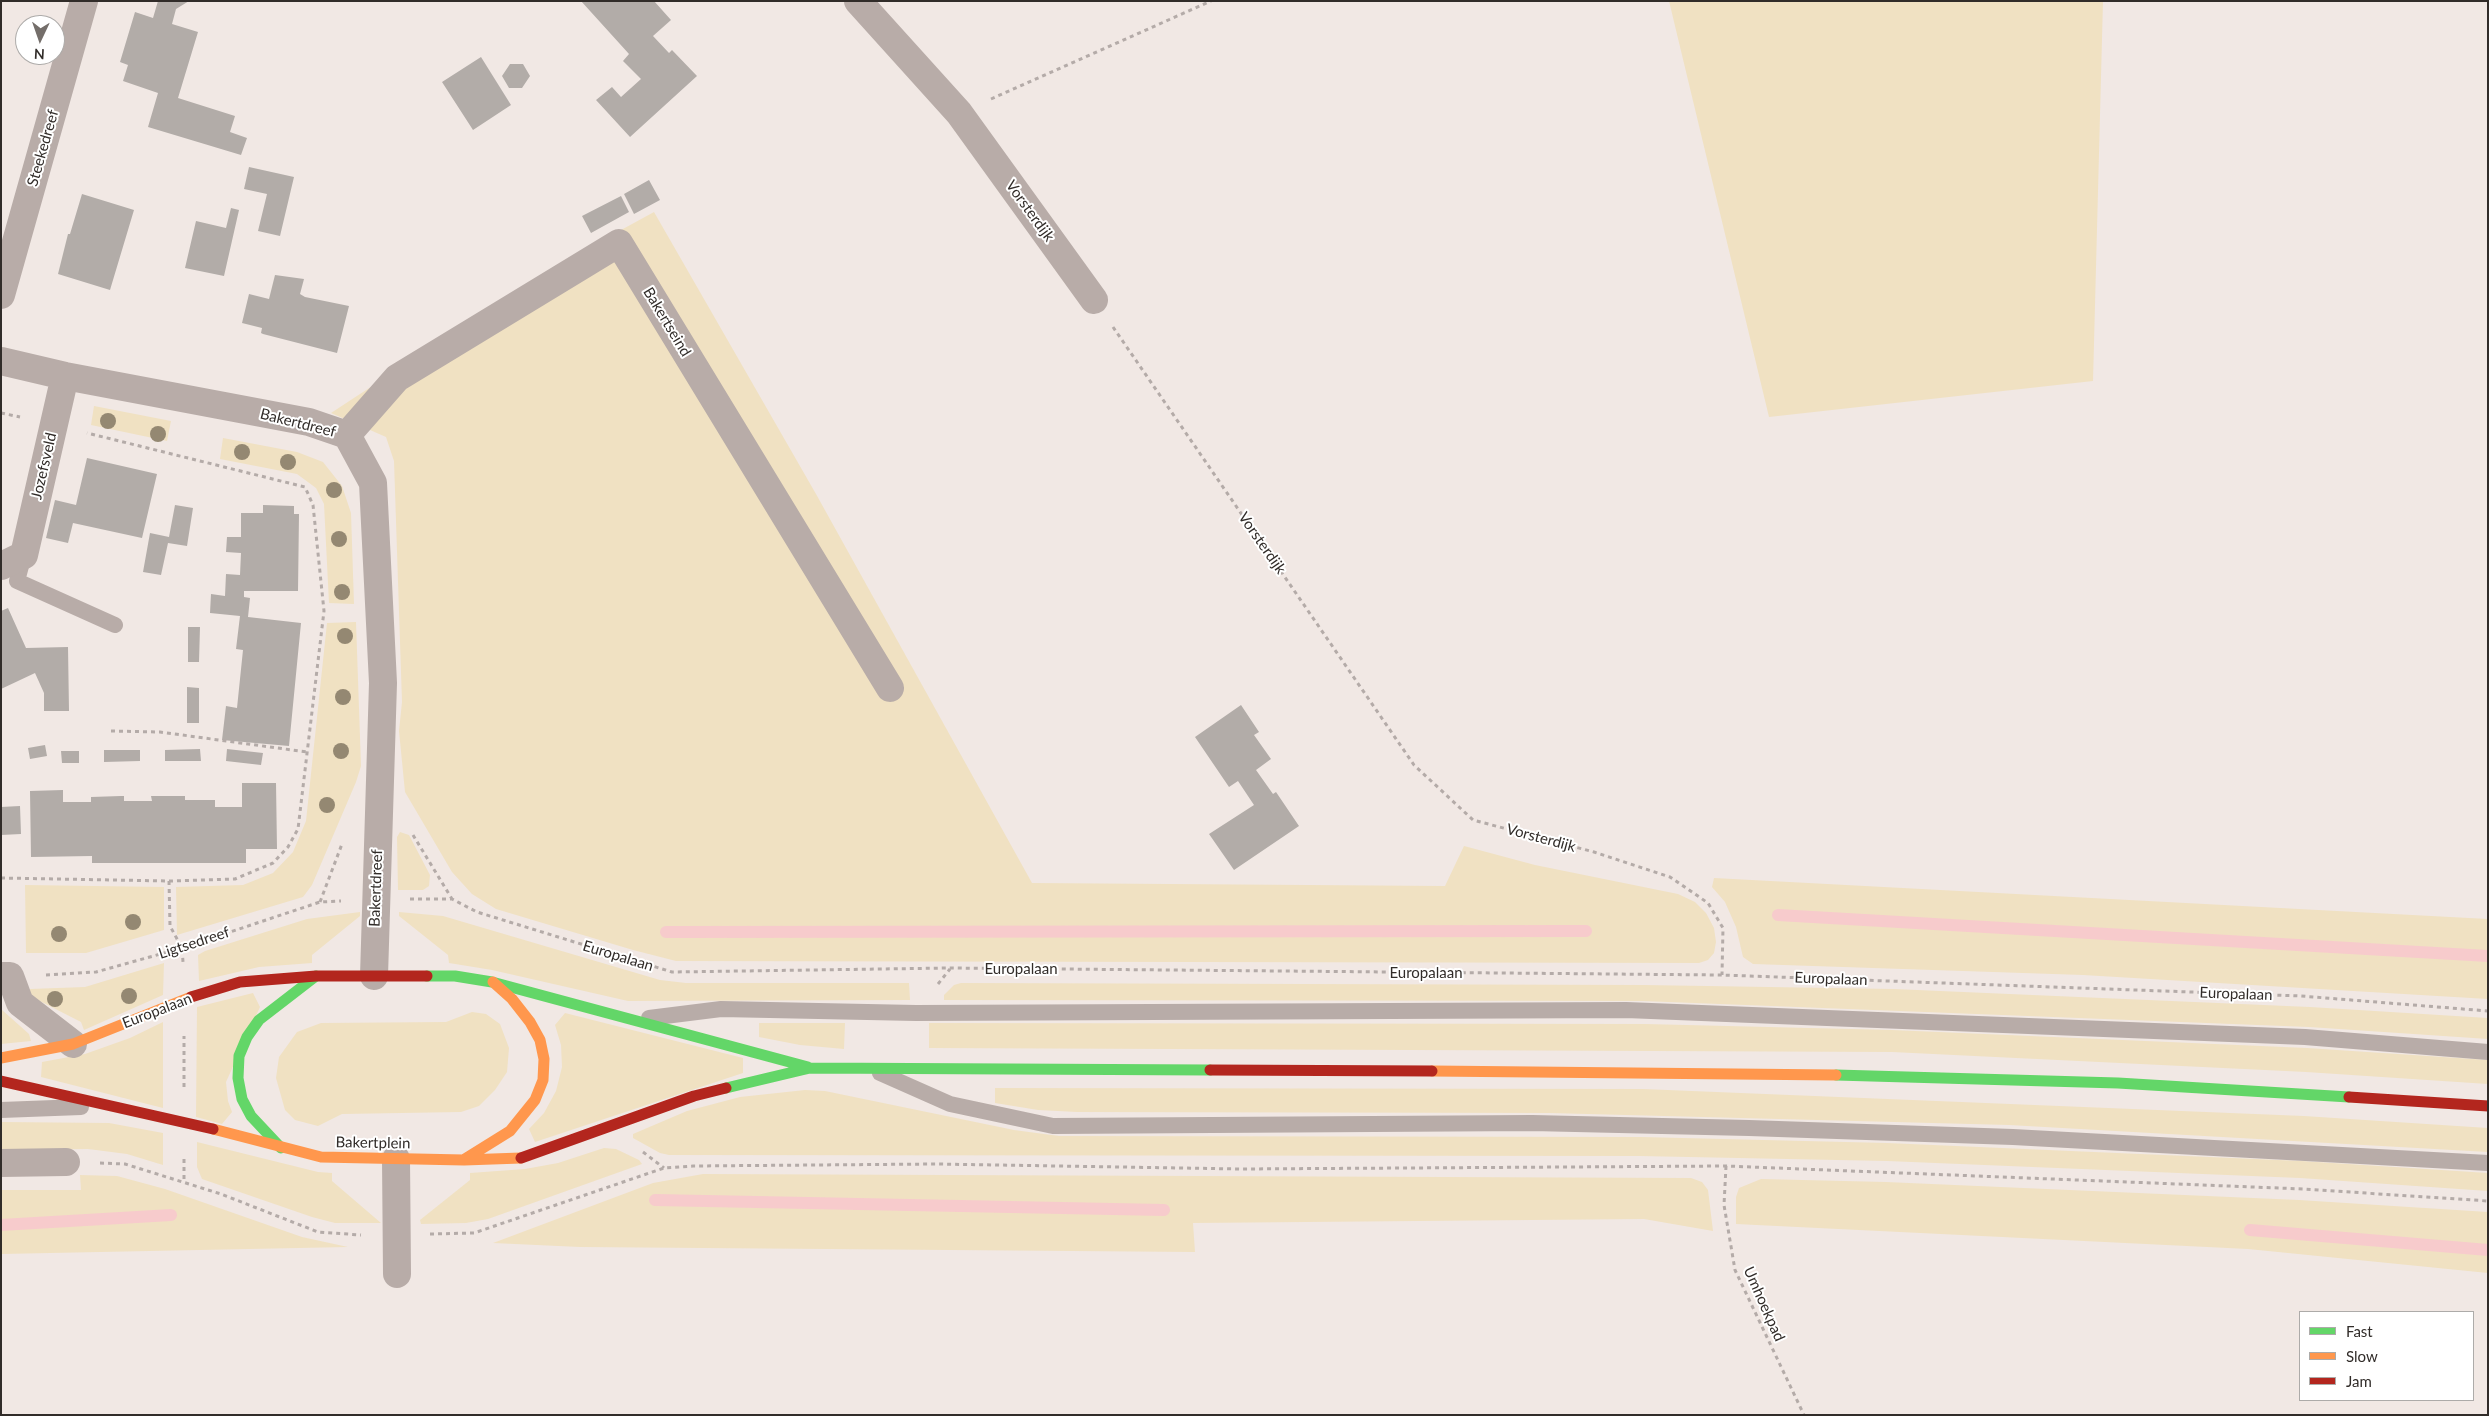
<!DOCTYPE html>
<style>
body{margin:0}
#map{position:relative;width:2489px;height:1416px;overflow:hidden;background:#f1e8e4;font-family:Lato,sans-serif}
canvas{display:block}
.frame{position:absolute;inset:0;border:2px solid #312c29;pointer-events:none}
.legend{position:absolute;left:2299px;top:1311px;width:175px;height:90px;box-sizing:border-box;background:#fff;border:1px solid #adaba9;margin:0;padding:6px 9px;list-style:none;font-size:15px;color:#312c29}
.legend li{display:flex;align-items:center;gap:10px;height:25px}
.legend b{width:25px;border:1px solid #adaba9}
.north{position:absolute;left:15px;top:15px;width:50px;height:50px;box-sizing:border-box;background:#fff;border:1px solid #adaba9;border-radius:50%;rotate:183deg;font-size:14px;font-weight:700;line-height:20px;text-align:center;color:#312c29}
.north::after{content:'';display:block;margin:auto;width:18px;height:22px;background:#746e6a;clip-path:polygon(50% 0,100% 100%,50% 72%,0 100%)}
</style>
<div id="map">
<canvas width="2489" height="1416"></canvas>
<div class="frame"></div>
<ul class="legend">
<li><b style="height:6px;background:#63d668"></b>Fast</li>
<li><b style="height:6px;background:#ff974d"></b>Slow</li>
<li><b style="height:6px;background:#b3261e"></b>Jam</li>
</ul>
<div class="north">N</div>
</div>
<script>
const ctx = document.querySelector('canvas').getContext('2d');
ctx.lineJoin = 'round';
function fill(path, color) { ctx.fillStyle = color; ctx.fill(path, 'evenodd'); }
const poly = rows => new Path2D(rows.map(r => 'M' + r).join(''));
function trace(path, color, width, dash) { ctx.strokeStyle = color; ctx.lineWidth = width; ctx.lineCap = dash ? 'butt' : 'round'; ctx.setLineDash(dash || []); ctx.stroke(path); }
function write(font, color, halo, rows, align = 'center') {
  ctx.font = font + ' Lato,sans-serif'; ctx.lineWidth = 4; ctx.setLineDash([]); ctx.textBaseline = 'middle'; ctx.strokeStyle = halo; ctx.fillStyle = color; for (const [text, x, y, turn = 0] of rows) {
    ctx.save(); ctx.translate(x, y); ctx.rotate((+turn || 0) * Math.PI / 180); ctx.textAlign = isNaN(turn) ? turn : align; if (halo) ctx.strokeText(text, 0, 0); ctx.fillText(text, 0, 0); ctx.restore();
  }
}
const green = poly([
 [1669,1,2103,1,2093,381,1769,417],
 [654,212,816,494,1032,883,1445,886,1464,846,1535,865,1678,894,1695,902,1706,913,1714,928,1716,942,1714,953,1708,960,1699,963,676,961,633,950,496,909,472,894,452,872,405,792,399,731,402,702,394,461,386,437,331,413,557,265],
 [94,406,171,421,167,441,91,425],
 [223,438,297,452,323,462,342,486,351,513,354,604,329,603,324,504,316,488,297,474,220,459],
 [356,622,361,766,356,782,312,885,303,897,177,935,176,887,243,885,273,873,293,852,306,821,327,623],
 [400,832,409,835,430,875,429,886,423,890,398,890,397,837],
 [1714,878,2488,919,2488,999,2083,975,1753,964,1743,957,1736,927,1725,902,1712,887],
 [25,885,164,887,164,930,86,953,26,953],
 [360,912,360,916,312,955,312,963,259,967,199,981,198,955,205,951,307,919],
 [399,912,443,916,660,980,686,983,909,983,910,1000,628,1001,492,970,449,963,448,955,399,916],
 [164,963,163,995,84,1030,81,1022,30,996,30,989,85,987],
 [961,983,1644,985,1894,989,2310,1007,2488,1018,2488,1039,2309,1027,1643,1001,944,1000,944,995,954,985],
 [253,993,260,1007,226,1082,228,1101,232,1112,222,1124,196,1117,197,1007],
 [1,1009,29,1034,31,1041,1,1044],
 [472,1012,486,1014,500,1024,509,1048,507,1072,495,1090,479,1106,461,1112,342,1114,318,1126,295,1120,285,1110,276,1078,279,1057,297,1032,321,1023,446,1022],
 [565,1013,743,1058,743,1073,535,1142,529,1129,544,1113,556,1091,562,1067,561,1045,555,1025],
 [163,1022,163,1108,41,1077,42,1062,85,1054,130,1038],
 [759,1023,845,1023,844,1049,800,1045,759,1037],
 [929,1023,1645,1024,1892,1030,2307,1048,2488,1060,2488,1084,2306,1072,1892,1052,929,1048],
 [995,1088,1643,1089,2304,1116,2488,1128,2488,1152,2009,1125,1549,1113,1077,1112,1038,1110,995,1103],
 [805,1090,825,1091,1014,1130,1059,1136,1641,1137,1887,1143,2301,1161,2488,1173,2488,1191,2300,1178,1887,1161,1639,1156,669,1155,660,1153,633,1138,633,1134,687,1111,740,1097],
 [1,1122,109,1123,163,1133,163,1165,127,1154,88,1149,1,1150],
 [197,1142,318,1172,332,1173,332,1181,381,1223,335,1223,312,1217,202,1179,197,1167],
 [604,1148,616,1149,639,1160,642,1164,488,1219,466,1223,421,1224,420,1220,470,1180,470,1173,525,1169,558,1163],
 [703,1174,1691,1178,1702,1182,1708,1190,1713,1231,1644,1219,1193,1223,1195,1252,580,1247,493,1243,653,1183],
 [80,1175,117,1176,165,1189,302,1237,348,1247,1,1254,1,1190,81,1190],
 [1761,1179,1886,1182,2299,1200,2488,1212,2488,1273,2248,1249,1736,1224,1736,1197,1739,1188]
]);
const stream = poly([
 [1778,915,2488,956],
 [666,932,1586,931],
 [655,1200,1164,1210],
 [1,1225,171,1215],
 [2250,1230,2488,1250]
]);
const building = poly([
 [158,1,189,1,176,9,172,24,198,32,178,98,235,116,230,132,247,138,241,155,148,127,158,93,123,81,128,65,120,62,135,12,153,18],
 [581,1,654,1,671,20,653,36,669,53,672,50,697,76,630,137,596,100,612,87,621,97,641,79,623,61,629,54],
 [481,57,511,105,473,130,442,82],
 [510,64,523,64,530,76,522,88,509,88,502,76],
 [249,167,294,177,280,236,258,231,267,194,244,189],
 [649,180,660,200,634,214,624,194],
 [82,194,134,210,110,290,58,274,68,234,70,234],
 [621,196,629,212,591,233,582,216],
 [231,208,239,210,224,276,185,268,196,221,226,228],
 [275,275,304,279,300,294,305,297,349,306,337,353,263,334,261,333,262,328,242,323,249,294,269,299],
 [87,458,157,474,142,538,73,523,68,543,46,538,55,500,76,505],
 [175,505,193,508,187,546,168,543,161,575,143,572,150,533,169,537],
 [263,505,294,506,294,514,299,514,298,591,244,591,244,597,250,598,248,617,301,623,289,746,222,740,226,706,237,708,243,650,236,649,240,616,210,613,211,594,225,596,226,574,240,575,241,553,226,552,227,537,241,537,241,513,263,513],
 [8,608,26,648,68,647,69,711,44,711,44,693,35,673,1,689,1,611],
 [188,627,200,627,199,662,188,662],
 [187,687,199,688,199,723,187,723],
 [1241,705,1259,732,1254,735,1271,759,1256,770,1273,794,1276,792,1299,826,1234,870,1209,834,1254,805,1238,781,1229,787,1195,737],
 [45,745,47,756,30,759,28,748],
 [200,749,201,761,165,761,165,750],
 [227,749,263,753,261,765,226,761],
 [104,750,140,750,140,761,104,762],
 [61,751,79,751,79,763,62,763],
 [242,783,276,783,277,849,246,849,246,863,92,863,92,856,31,857,30,791,63,790,63,802,91,802,91,797,121,796,124,796,124,801,152,801,151,796,185,796,185,800,215,800,215,807,242,807],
 [20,806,21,834,1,835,1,807]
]);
const path = poly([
 [991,99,1211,1],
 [1113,327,1414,765,1473,820,1594,852,1670,877,1708,903,1723,928,1722,975],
 [1,413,20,417],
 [111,731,160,732,307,752],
 [413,835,452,899],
 [1,878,169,881,235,879,273,863,288,847,298,829,324,611,313,505,305,487,87,433],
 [169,881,170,926,182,948,183,962],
 [410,899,452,899,477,912,672,972,950,968,1722,975,2301,996,2488,1011],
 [320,902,342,844],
 [46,975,96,972,182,948,320,902,341,901],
 [938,984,950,969],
 [184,1087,184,1036],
 [643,1152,664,1168],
 [184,1159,184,1183],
 [100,1163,125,1164,221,1194,318,1232,361,1235],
 [1726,1166,1724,1205,1735,1270,1804,1415],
 [430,1234,474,1233,664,1168,693,1166,936,1164,1242,1169,1726,1166,2303,1189,2488,1201]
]);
const lane = poly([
 [24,555,17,581,115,625],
 [649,1018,721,1009,916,1013,1626,1010,2305,1037,2488,1052],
 [880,1073,950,1104,1053,1126,1532,1123,1749,1128,2013,1137,2488,1163],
 [1,1110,81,1107]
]);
const street = poly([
 [858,1,959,113,1094,300],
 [1,295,84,1],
 [1,361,65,376,309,422,347,435,373,483,383,683,374,976],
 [347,435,397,378,619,243,890,688],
 [1,566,24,555,65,376],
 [1,976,10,976,20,1003,73,1044],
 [396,1159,397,1274],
 [1,1163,66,1162]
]);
const fast = poly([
 [427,976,455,976,492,982,808,1067],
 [1836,1075,2118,1083,2349,1097],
 [726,1088,810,1068,1210,1070],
 [281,1148,251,1116,242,1099,238,1078,239,1056,247,1037,259,1020,316,976]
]);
const slow = poly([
 [1,1058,73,1044,191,997],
 [1432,1071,1836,1075],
 [213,1129,321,1157,464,1160,521,1158],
 [465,1159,510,1131,535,1100,543,1080,544,1059,540,1040,530,1022,512,999,493,982]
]);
const jam = poly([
 [191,997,240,982,316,976,427,976],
 [1210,1070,1432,1071],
 [1,1081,213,1129],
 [2349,1097,2488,1106],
 [521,1158,694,1096,726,1088]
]);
const trees = [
 [108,421],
 [158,434],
 [242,452],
 [288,462],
 [334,490],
 [339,539],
 [342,592],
 [345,636],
 [343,697],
 [341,751],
 [327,805],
 [133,922],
 [59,934],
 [129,996],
 [55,999]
];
const streetNames = [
 ["Steekedreef",43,148,-74],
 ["Vorsterdijk",1030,211,54],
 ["Bakertseind",667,322,59],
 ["Bakertdreef",298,423,14],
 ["Jozefsveld",44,466,-77],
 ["Vorsterdijk",1262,543,55],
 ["Vorsterdijk",1541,838,15],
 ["Bakertdreef",376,888,-88],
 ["Ligtsedreef",194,943,-18],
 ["Europalaan",618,956,17],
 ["Europalaan",1021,969],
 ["Europalaan",1426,973],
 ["Europalaan",1831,979,2],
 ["Europalaan",2236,994,2],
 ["Europalaan",157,1011,-21],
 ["Bakertplein",373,1143,1],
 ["Umhoekpad",1764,1304,66]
];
fill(green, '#f0e1c2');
trace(stream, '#f7cbcc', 12);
fill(building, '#b2aca8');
trace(path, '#b4aba8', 3, [4, 4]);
trace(lane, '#b8aca8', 16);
trace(street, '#b8aca8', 28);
trace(fast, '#63d668', 11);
trace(slow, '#ff974d', 11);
trace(jam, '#b3261e', 11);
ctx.fillStyle = '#948872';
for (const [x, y] of trees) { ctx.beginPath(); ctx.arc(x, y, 8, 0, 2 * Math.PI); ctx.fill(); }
write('15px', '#312c29', '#fff', streetNames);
</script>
